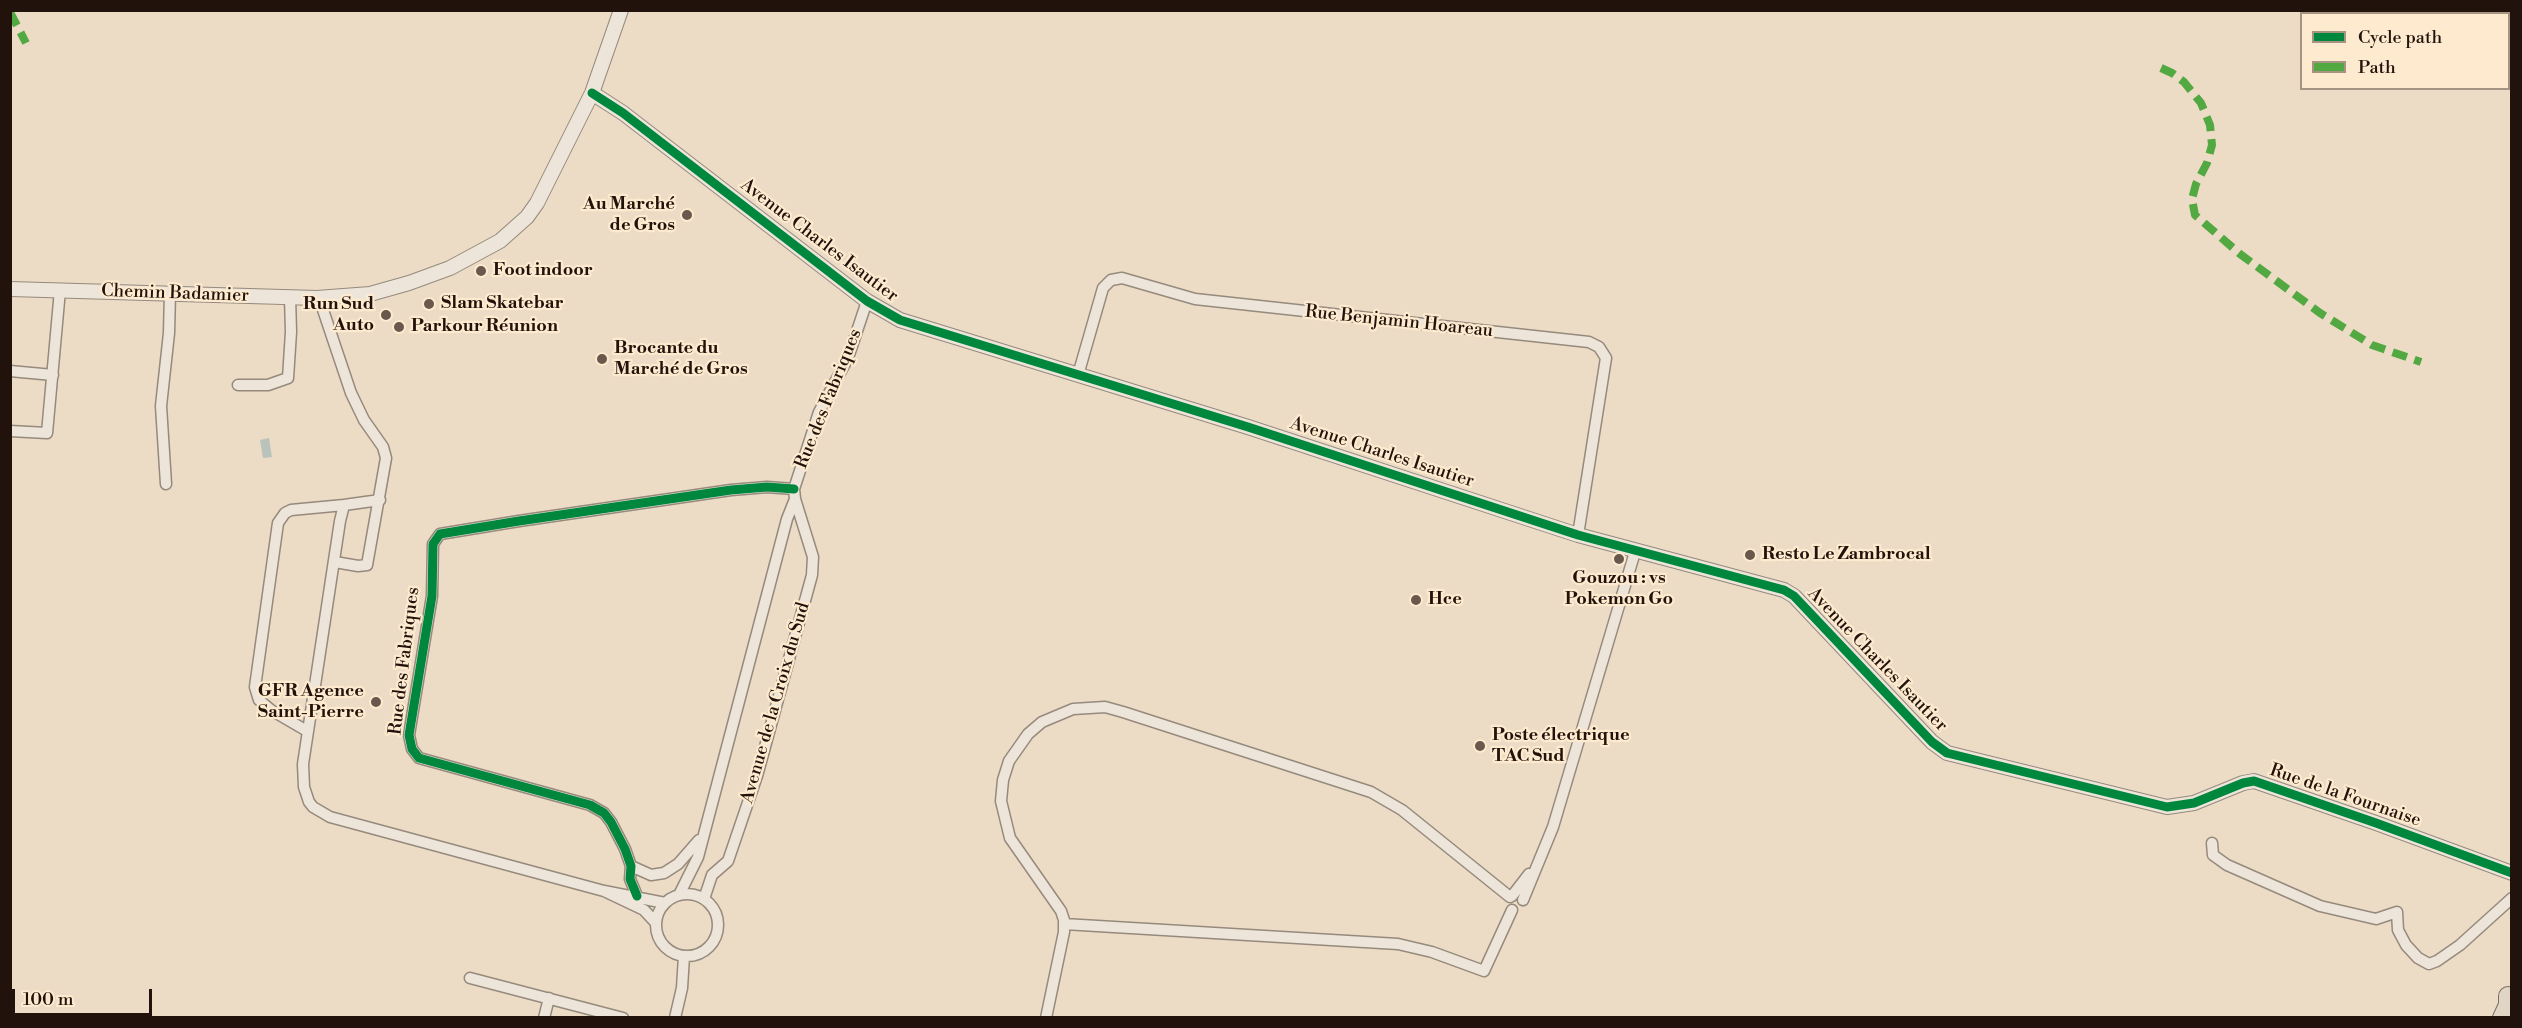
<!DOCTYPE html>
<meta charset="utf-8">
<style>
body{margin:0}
#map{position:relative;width:2522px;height:1028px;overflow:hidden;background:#ecdbc5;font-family:"Libre Bodoni",serif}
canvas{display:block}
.frame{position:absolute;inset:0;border:12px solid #21130b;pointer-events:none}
.legend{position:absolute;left:2300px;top:12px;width:210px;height:78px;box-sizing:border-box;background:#fdeacf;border:2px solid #a59481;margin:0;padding:8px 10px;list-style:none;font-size:18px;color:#21130b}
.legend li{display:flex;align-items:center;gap:12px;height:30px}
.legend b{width:30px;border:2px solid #a59481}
.scale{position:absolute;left:12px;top:989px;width:140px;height:27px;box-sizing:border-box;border:3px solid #21130b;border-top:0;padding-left:8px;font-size:18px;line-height:21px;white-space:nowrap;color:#21130b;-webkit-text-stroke:4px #fdeacf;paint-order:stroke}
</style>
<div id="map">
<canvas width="2522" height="1028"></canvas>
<div class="frame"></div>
<ul class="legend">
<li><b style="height:8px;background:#00873e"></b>Cycle path</li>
<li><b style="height:8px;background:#52a841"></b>Path</li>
</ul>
<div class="scale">100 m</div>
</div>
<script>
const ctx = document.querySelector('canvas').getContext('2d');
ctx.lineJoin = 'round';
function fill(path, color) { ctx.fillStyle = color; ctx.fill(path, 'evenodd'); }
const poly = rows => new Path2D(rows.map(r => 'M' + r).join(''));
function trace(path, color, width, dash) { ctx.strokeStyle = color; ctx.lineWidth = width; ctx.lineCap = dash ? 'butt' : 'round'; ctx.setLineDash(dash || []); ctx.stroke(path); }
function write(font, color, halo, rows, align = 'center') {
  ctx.font = font + ' "Libre Bodoni",serif'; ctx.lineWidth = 4.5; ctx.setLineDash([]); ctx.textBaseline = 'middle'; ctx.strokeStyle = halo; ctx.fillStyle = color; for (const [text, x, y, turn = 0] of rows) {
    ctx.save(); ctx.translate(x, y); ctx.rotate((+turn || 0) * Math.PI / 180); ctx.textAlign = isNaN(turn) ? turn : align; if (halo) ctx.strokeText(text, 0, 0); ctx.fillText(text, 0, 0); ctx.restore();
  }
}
const water = poly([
 [269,438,272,457,263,458,260,440]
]);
const minor = poly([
 [319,298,351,393,364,420,383,447,386,458,367,565,358,566,335,562],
 [10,371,53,375],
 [1078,375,1103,288,1111,280,1122,278,1195,299,1589,342,1599,347,1606,358,1578,535],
 [238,385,268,385,288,378,291,332,290,297],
 [10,431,47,433,60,290],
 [166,484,161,406,169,333,170,293],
 [380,500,344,505,340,521,303,764,304,787,309,802,313,807,330,817,604,891],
 [307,731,271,710,259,700,255,687,278,523,285,513,291,510,344,505],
 [2212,843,2213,855,2227,865,2320,906,2376,919,2397,912,2398,930,2406,945,2418,958,2429,964,2437,961,2460,945,2512,898],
 [631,866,651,875,664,873,678,864,699,840],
 '656 925a31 31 0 1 1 62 0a31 31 0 1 1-62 0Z',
 [679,895,698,857,787,519,795,499],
 [637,896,630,879,631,866,625,849,611,822,604,813,590,805,419,758,412,749,409,735,432,596,433,544,440,534,519,521,731,490,767,487,794,489],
 [1512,896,1529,874],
 [704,899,712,875,728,861,757,776,812,575,813,557,795,499,794,489,819,412,848,358,867,301],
 [1523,900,1553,827,1635,552],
 [656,923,644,910,604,891,665,903],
 [1064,924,1398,944,1432,952,1484,971,1512,910],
 [470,978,623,1018],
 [544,1018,549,998],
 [675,1018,682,988,684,956],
 [1046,1018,1064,932,1064,920,1061,911,1010,838,1001,801,1003,780,1009,761,1028,734,1042,722,1073,709,1105,707,1123,712,1371,792,1402,810,1510,897]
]);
const tertiary = poly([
 [592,93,623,113,867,301,900,320,1248,427,1578,535,1784,590,1794,596,1932,742,1947,753,2167,807,2194,803,2243,783,2254,781,2376,823,2512,873],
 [10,289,317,298,370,294,409,283,450,268,500,241,527,217,537,203,592,93,621,10]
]);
const trunk = poly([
 [2502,1018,2508,1005,2508,996]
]);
const quiet = poly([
 [10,12,26,43],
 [2161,68,2172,73,2184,82,2201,103,2210,125,2212,145,2207,163,2196,184,2192,199,2195,215,2240,254,2320,313,2372,345,2421,362]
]);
const cycleway = poly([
 [592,93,623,113,867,301,900,320,1248,427,1578,535,1784,590,1794,596,1932,742,1947,753,2167,807,2194,803,2243,783,2254,781,2376,823,2512,873],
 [637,896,630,879,631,866,625,849,611,822,604,813,590,805,419,758,412,749,409,735,432,596,433,544,440,534,519,521,731,490,767,487,794,489]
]);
const markers = [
 [687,215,6,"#68594c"],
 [481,271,6,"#68594c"],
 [429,304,6,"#68594c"],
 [386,315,6,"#68594c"],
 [399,327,6,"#68594c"],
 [602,359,6,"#68594c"],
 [1750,555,6,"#68594c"],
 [1619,559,6,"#68594c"],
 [1416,600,6,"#68594c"],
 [376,702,6,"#68594c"],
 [1480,746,6,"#68594c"]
];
const poiNames = [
 ["Au Marché",675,205,"right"],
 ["de Gros",675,226,"right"],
 ["Foot indoor",493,271],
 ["Slam Skatebar",441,304],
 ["Run Sud",374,305,"right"],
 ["Auto",374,326,"right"],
 ["Parkour Réunion",411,327],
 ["Brocante du",614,349],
 ["Marché de Gros",614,370],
 ["Resto Le Zambrocal",1762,555],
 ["Gouzou : vs",1619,579,"center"],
 ["Pokemon Go",1619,600,"center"],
 ["Hce",1428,600],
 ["GFR Agence",364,692,"right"],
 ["Saint-Pierre",364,713,"right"],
 ["Poste électrique",1492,736],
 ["TAC Sud",1492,757]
];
const streetNames = [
 ["Avenue Charles Isautier",819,241,37],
 ["Chemin Badamier",175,294,2],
 ["Rue Benjamin Hoareau",1399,322,6],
 ["Rue des Fabriques",829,399,-68],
 ["Avenue Charles Isautier",1382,453,18],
 ["Avenue Charles Isautier",1877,660,46],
 ["Rue des Fabriques",405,661,-83],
 ["Avenue de la Croix du Sud",776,703,-74],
 ["Rue de la Fournaise",2345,796,19]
];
fill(water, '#b9c3bc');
trace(minor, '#958a7c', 13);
trace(tertiary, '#958a7c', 16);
trace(trunk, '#786e63', 20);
trace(minor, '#eee5da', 10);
trace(tertiary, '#eee5da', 14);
trace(trunk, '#e1d5c5', 18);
trace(quiet, '#52a841', 8, [15, 8]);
trace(cycleway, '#00873e', 9);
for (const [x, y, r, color] of markers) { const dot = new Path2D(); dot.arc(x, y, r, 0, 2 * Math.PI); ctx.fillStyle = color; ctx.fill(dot); trace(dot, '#fdeacf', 2); }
write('bold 18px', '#21130b', '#fdeacf', poiNames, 'left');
write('18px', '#21130b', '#fdeacf', streetNames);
</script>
